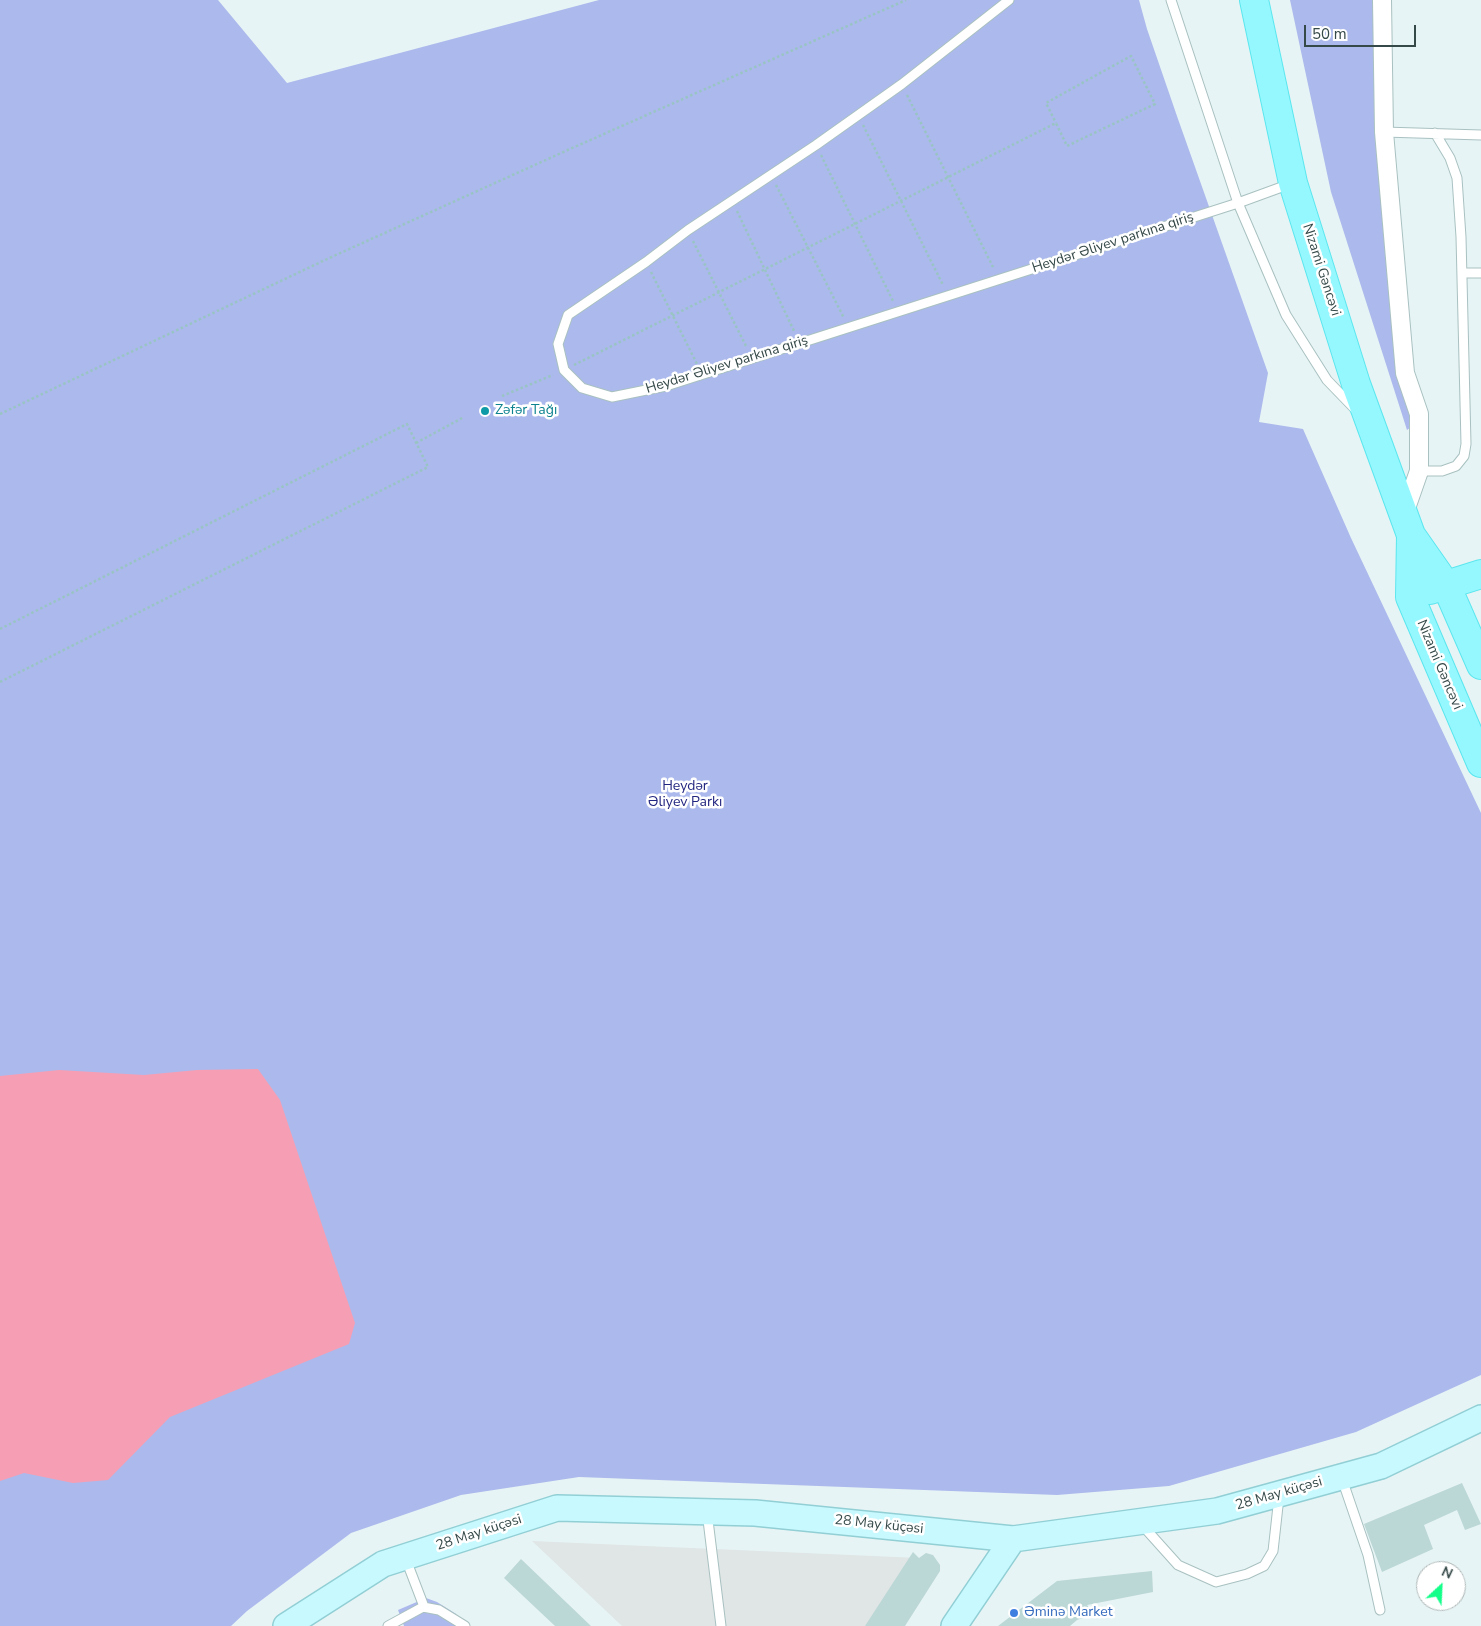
<!DOCTYPE html>
<meta charset="utf-8">
<style>
body{margin:0}
#map{position:relative;width:1481px;height:1626px;overflow:hidden;background:#e7f4f5;font-family:"Nunito Sans",sans-serif}
canvas{display:block}
.north{position:absolute;left:1416px;top:1561px;width:50px;height:50px;box-sizing:border-box;background:#fff;border:1px solid #aeb6b6;border-radius:50%;rotate:25deg;font-size:14px;font-weight:700;line-height:20px;text-align:center;color:#354948}
.north::after{content:'';display:block;margin:auto;width:18px;height:22px;background:#14ff8a;clip-path:polygon(50% 0,100% 100%,50% 72%,0 100%)}
.scale{position:absolute;left:1304px;top:25px;width:112px;height:22px;box-sizing:border-box;border:2px solid #354948;border-top:0;padding-left:6px;font-size:15px;line-height:18px;white-space:nowrap;color:#354948;-webkit-text-stroke:4px #fff;paint-order:stroke}
</style>
<div id="map">
<canvas width="1481" height="1626"></canvas>
<div class="north">N</div>
<div class="scale">50 m</div>
</div>
<script>
const ctx = document.querySelector('canvas').getContext('2d');
ctx.lineJoin = 'round';
function fill(path, color) { ctx.fillStyle = color; ctx.fill(path, 'evenodd'); }
const poly = rows => new Path2D(rows.map(r => 'M' + r).join(''));
function trace(path, color, width, dash) { ctx.strokeStyle = color; ctx.lineWidth = width; ctx.lineCap = dash ? 'butt' : 'round'; ctx.setLineDash(dash || []); ctx.stroke(path); }
function write(font, color, halo, rows, align = 'center') {
  ctx.font = font + ' "Nunito Sans",sans-serif'; ctx.lineWidth = 5; ctx.setLineDash([]); ctx.textBaseline = 'middle'; ctx.strokeStyle = halo; ctx.fillStyle = color; for (const [text, x, y, turn = 0] of rows) {
    ctx.save(); ctx.translate(x, y); ctx.rotate((+turn || 0) * Math.PI / 180); ctx.textAlign = isNaN(turn) ? turn : align; if (halo) ctx.strokeText(text, 0, 0); ctx.fillText(text, 0, 0); ctx.restore();
  }
}
const green = poly([
 [0,0,218,0,287,83,599,0,1139,0,1147,29,1178,119,1268,373,1259,422,1303,429,1351,538,1481,813,1481,1375,1356,1432,1169,1486,1057,1495,579,1477,461,1495,351,1533,247,1611,231,1626,0,1626],
 [1290,0,1377,0,1415,424,1407,430,1331,192],
 [426,1598,437,1602,456,1614,460,1626,404,1626,398,1610]
]);
const parking = poly([
 [532,1541,919,1558,873,1626,622,1626]
]);
const water = poly([
 [258,1069,280,1100,355,1323,349,1344,170,1417,108,1480,73,1483,24,1473,0,1481,0,1076,59,1070,144,1075,197,1070]
]);
const building = poly([
 [1462,1483,1481,1524,1465,1530,1457,1510,1424,1525,1433,1549,1382,1572,1364,1524],
 [913,1552,919,1558,926,1553,933,1555,940,1565,940,1571,905,1626,865,1626],
 [521,1559,591,1626,555,1626,504,1578],
 [1152,1571,1153,1592,1087,1605,1094,1614,1077,1620,1070,1626,998,1626,1057,1581]
]);
const path = poly([
 [907,95,994,269],
 [863,125,943,285],
 [821,155,894,303],
 [776,185,844,318],
 [737,211,795,333],
 [693,241,747,348],
 [651,272,697,364],
 [574,365,1056,123,1067,146,1155,104,1131,56,1046,103,1056,123],
 [502,396,553,375],
 [0,414,325,260,570,149,906,0],
 [416,443,464,417],
 [0,629,407,424,428,467,0,682]
]);
const lane = poly([
 [1009,0,902,84,816,145,688,230,646,262,568,315,558,344,564,370,582,388,612,397,666,386,1238,203,1290,184],
 [1171,0,1238,203,1286,315,1327,380,1355,409],
 [1384,132,1481,135],
 [1462,273,1481,273],
 [1419,471,1442,471,1456,466,1464,456,1466,444,1461,237,1457,178,1450,158,1435,133],
 [1342,1479,1368,1555,1380,1610],
 [707,1512,721,1626],
 [1143,1526,1178,1565,1216,1582,1247,1574,1264,1566,1273,1551,1279,1497],
 [423,1607,439,1610,465,1626],
 [388,1626,423,1607,423,1604,405,1557]
]);
const street = poly([
 [1382,0,1384,132,1405,373,1419,414,1419,471,1404,514]
]);
const secondary = poly([
 [286,1626,383,1564,557,1508,755,1513,1013,1539,1217,1511,1381,1466,1481,1418],
 [954,1626,1013,1539]
]);
const primary = poly([
 [1254,0,1293,183,1356,384,1411,535,1446,585,1481,665],
 [1411,535,1410,597,1481,763],
 [1430,590,1481,574]
]);
const markers = [
 [485,411,5,"#0f9aa8"],
 [1014,1613,5,"#3f7fe0"]
];
const streetNames = [
 ["Heydər Əliyev parkına qiriş",1113,243,-18],
 ["Nizami Gəncəvi",1321,270,72],
 ["Heydər Əliyev parkına qiriş",727,365,-17],
 ["Nizami Gəncəvi",1439,665,67],
 ["28 May küçəsi",1279,1494,-16],
 ["28 May küçəsi",879,1525,6],
 ["28 May küçəsi",479,1533,-18]
];
const cultureNames = [
 ["Zəfər Tağı",495,411]
];
const parkNames = [
 ["Heydər",685,787],
 ["Əliyev Parkı",685,803]
];
const shopNames = [
 ["Əminə Market",1024,1613]
];
fill(green, '#acb9ec');
fill(parking, '#dfe6e5');
fill(water, '#f69fb4');
fill(building, '#bbd7d6');
trace(lane, '#a9c1c1', 11);
trace(street, '#a9c1c1', 20);
trace(secondary, '#91cfd5', 28);
trace(primary, '#5ce6ee', 30);
trace(path, '#99c4c4', 2.5, [2.5, 2.5]);
trace(lane, '#fff', 9);
trace(street, '#fff', 18);
trace(secondary, '#c7f9ff', 25);
trace(primary, '#96f8ff', 28);
for (const [x, y, r, color] of markers) { const dot = new Path2D(); dot.arc(x, y, r, 0, 2 * Math.PI); ctx.fillStyle = color; ctx.fill(dot); trace(dot, '#fff', 2); }
write('14px', '#354948', '#fff', streetNames);
write('14px', '#0d838f', '#fff', cultureNames, 'left');
write('14px', '#232680', '#fff', parkNames);
write('14px', '#366cbe', '#fff', shopNames, 'left');
</script>
